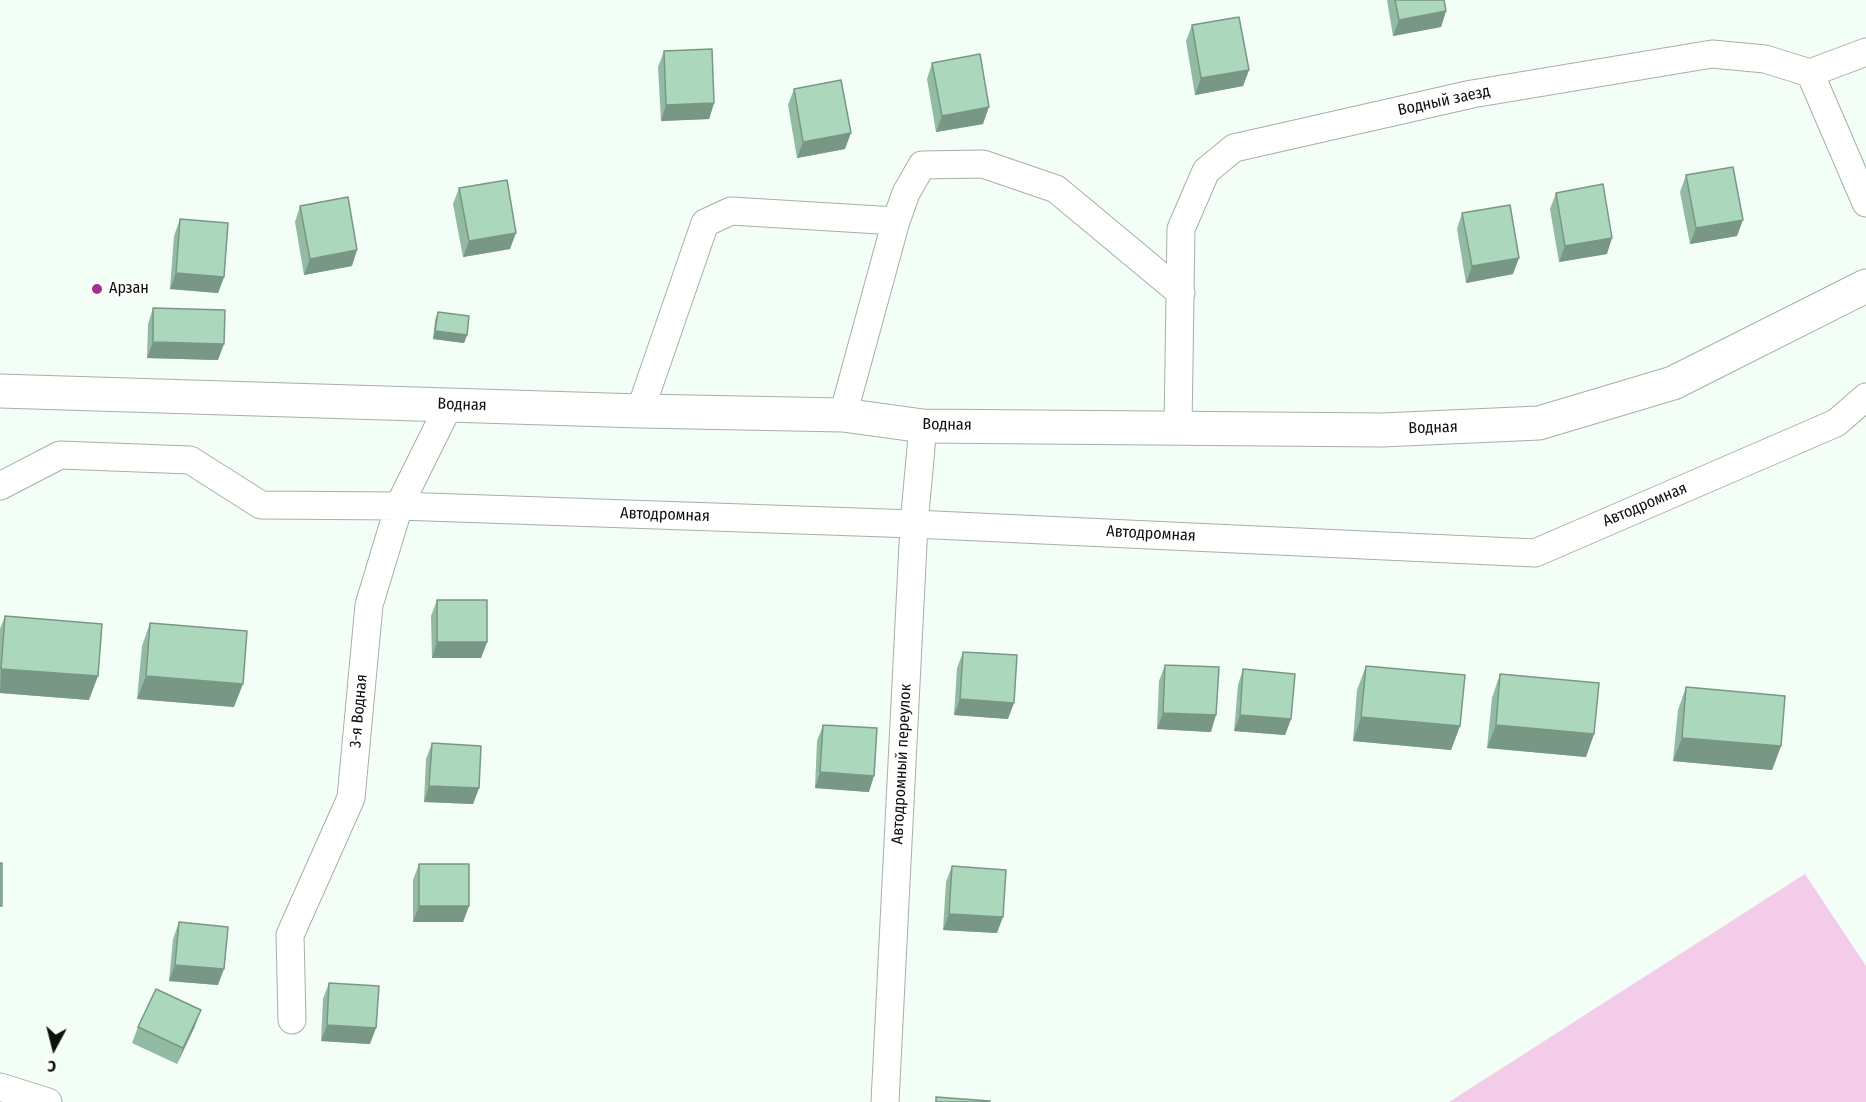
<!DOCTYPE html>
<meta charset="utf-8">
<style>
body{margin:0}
#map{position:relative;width:1866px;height:1102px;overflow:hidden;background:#f2fef6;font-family:"Fira Sans Condensed",sans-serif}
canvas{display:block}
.north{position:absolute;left:24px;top:1018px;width:60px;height:60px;-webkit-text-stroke:4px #fff;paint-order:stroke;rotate:187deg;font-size:16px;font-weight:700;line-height:24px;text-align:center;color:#0b0f0d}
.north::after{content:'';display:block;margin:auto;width:21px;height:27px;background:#0b0f0d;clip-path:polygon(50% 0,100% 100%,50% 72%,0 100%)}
</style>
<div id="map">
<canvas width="1866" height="1102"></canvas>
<div class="north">С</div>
</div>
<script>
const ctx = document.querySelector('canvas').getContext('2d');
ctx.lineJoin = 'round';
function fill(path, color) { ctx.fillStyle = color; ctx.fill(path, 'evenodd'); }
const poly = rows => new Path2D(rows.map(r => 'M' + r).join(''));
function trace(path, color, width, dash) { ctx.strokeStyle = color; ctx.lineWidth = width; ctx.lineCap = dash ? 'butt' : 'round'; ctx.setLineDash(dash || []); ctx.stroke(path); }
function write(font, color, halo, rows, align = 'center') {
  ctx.font = font + ' "Fira Sans Condensed",sans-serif'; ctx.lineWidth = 4.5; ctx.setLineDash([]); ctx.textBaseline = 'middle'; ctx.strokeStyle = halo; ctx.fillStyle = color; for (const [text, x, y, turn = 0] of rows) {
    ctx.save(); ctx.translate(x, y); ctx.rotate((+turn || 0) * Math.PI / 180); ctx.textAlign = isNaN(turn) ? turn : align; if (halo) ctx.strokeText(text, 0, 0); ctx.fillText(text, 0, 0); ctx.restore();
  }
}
const green = poly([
 [1805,874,1866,966,1866,1102,1449,1102]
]);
const minor = poly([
 [1810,73,1866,52],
 [640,411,705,223,731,211,896,221],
 [843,415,896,221,906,193,922,165,983,164,1056,189,1181,293],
 [1178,428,1181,229,1206,171,1234,148,1472,94,1712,54,1765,59,1810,73,1866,203],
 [0,486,60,455,190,460,261,505,399,506,914,524,1535,553,1836,423,1866,397],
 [292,1020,290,935,351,798,369,605,399,506,449,405],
 [0,1087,48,1102],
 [885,1102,914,524,923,426]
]);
const tertiary = poly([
 [0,391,640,411,843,415,923,426,1382,430,1539,423,1673,383,1866,286]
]);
const wall = poly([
 [1387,0,1444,0,1446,11,1441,27,1393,36],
 [1192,25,1249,70,1243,86,1195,95,1186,41],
 [664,51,714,103,709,119,661,121,658,67],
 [932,63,983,124,936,132,927,79],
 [794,89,845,149,797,158,788,105],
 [1686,175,1737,236,1690,244,1680,192],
 [459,188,510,249,463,257,453,204],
 [1556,193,1607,254,1559,262,1550,209],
 [300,206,352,266,304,275,295,222],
 [1462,213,1513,274,1466,283,1457,229],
 [180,219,224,277,218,293,170,289,174,236],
 [153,308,218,360,147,358,148,324],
 [438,312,467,335,464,343,433,339,435,320],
 [437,600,487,642,481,658,432,658,431,616],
 [5,616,89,700,0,693,0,629],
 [150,623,234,707,137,699,142,646],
 [963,652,1008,719,954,715,957,668],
 [1165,665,1211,732,1157,729,1159,681],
 [1366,666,1460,726,1451,750,1353,741,1357,690],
 [1243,669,1291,719,1285,735,1234,731,1238,685],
 [1500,674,1594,734,1586,757,1487,748,1492,698],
 [1686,687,1781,746,1772,770,1673,761,1678,710],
 [823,725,869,792,815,788,817,741],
 [432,743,479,788,473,804,424,802,426,759],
 [419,864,469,906,463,922,413,922,413,880],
 [952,866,997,933,943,930,946,882],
 [179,922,218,985,169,981,173,939],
 [329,983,370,1044,321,1041,323,999],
 [195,1026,177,1064,132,1043,138,1027]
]);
const shadedWall = poly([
 [1446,11,1441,27,1393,36,1399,20],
 [1249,70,1243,86,1195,95,1201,78],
 [714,103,709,119,661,121,666,105],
 [989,107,983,124,936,132,942,116],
 [851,133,845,149,797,158,803,142],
 [1743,220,1737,236,1690,244,1696,228],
 [516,233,510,249,463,257,469,241],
 [1612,238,1607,254,1559,262,1565,246],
 [357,250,352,266,304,275,310,259],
 [1519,258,1513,274,1466,283,1472,266],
 [176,273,224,277,218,293,170,289],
 [435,331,467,335,464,343,433,339],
 [153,342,224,344,218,360,147,358],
 [437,642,487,642,481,658,432,658],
 [1,669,98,676,89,700,0,693],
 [146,676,243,684,234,707,137,699],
 [960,699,1014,703,1008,719,954,715],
 [1163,713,1216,715,1211,732,1157,729],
 [1240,715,1291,719,1285,735,1234,731],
 [1361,717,1460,726,1451,750,1353,741],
 [1496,725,1594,734,1586,757,1487,748],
 [1682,738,1781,746,1772,770,1673,761],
 [820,772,874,776,869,792,815,788],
 [429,786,479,788,473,804,424,802],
 [419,906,469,906,463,922,413,922],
 [949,914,1003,917,997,933,943,930],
 [175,965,224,969,218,985,169,981],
 [201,1010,195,1026,177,1064,183,1048],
 [327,1025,376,1028,370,1044,321,1041]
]);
const building = poly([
 [1395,0,1444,0,1446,11,1399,20,1395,0],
 [1239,17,1249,70,1201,78,1192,25,1239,17],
 [712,49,714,103,666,105,664,51,712,49],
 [980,54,989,107,942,116,932,63,980,54],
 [841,80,851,133,803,142,794,89,841,80],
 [1733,167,1743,220,1696,228,1686,175,1733,167],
 [507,180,516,233,469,241,459,188,507,180],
 [1603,184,1612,238,1565,246,1556,193,1603,184],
 [348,197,357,250,310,259,300,206,348,197],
 [1510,205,1519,258,1472,266,1462,213,1510,205],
 [180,219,228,223,224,277,176,273,180,219],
 [153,308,225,310,224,344,153,342,153,308],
 [438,312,469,316,467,335,435,331,438,312],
 [437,600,487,600,487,642,437,642,437,600],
 [5,616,102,624,98,676,1,669,5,616],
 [150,623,247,631,243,684,146,676,150,623],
 [963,652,1017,655,1014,703,960,699,963,652],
 [1165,665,1219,667,1216,715,1163,713,1165,665],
 [1366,666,1465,675,1460,726,1361,717,1366,666],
 [1243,669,1295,674,1291,719,1240,715,1243,669],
 [1500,674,1599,683,1594,734,1496,725,1500,674],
 [1686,687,1785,696,1781,746,1682,738,1686,687],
 [823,725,877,728,874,776,820,772,823,725],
 [432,743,481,746,479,788,429,786,432,743],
 [0,863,2,863,2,906,0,906,0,863],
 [419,864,469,864,469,906,419,906,419,864],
 [952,866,1006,870,1003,917,949,914,952,866],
 [179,922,228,927,224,969,175,965,179,922],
 [329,983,379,986,376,1028,327,1025,329,983],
 [156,989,201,1010,183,1048,138,1027,156,989],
 [936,1097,990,1101,990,1102,936,1102,936,1097]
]);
const markers = [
 [97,289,6,"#a13290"]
];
const streetNames = [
 ["Водный заезд",1444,101,-12],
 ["Водная",462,405,2],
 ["Водная",947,425,1],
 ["Водная",1433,428,-2],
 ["Автодромная",1645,505,-23],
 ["Автодромная",665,515,2],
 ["Автодромная",1151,534,3],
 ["3-я Водная",359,711,-85],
 ["Автодромный переулок",902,764,-87]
];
const poiNames = [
 ["Арзан",109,289]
];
fill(green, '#f3cce9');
trace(minor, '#a5b0a9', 29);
trace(tertiary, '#a5b0a9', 35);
trace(minor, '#fff', 27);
trace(tertiary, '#fff', 33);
fill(wall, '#93baa3');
fill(shadedWall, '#789784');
fill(building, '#abd8bd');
trace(building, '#789784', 1.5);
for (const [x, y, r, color] of markers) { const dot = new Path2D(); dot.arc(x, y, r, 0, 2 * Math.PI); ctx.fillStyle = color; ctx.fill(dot); trace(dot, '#fff', 2); }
write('16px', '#0b0f0d', '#fff', streetNames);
write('16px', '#0b0f0d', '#fff', poiNames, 'left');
</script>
